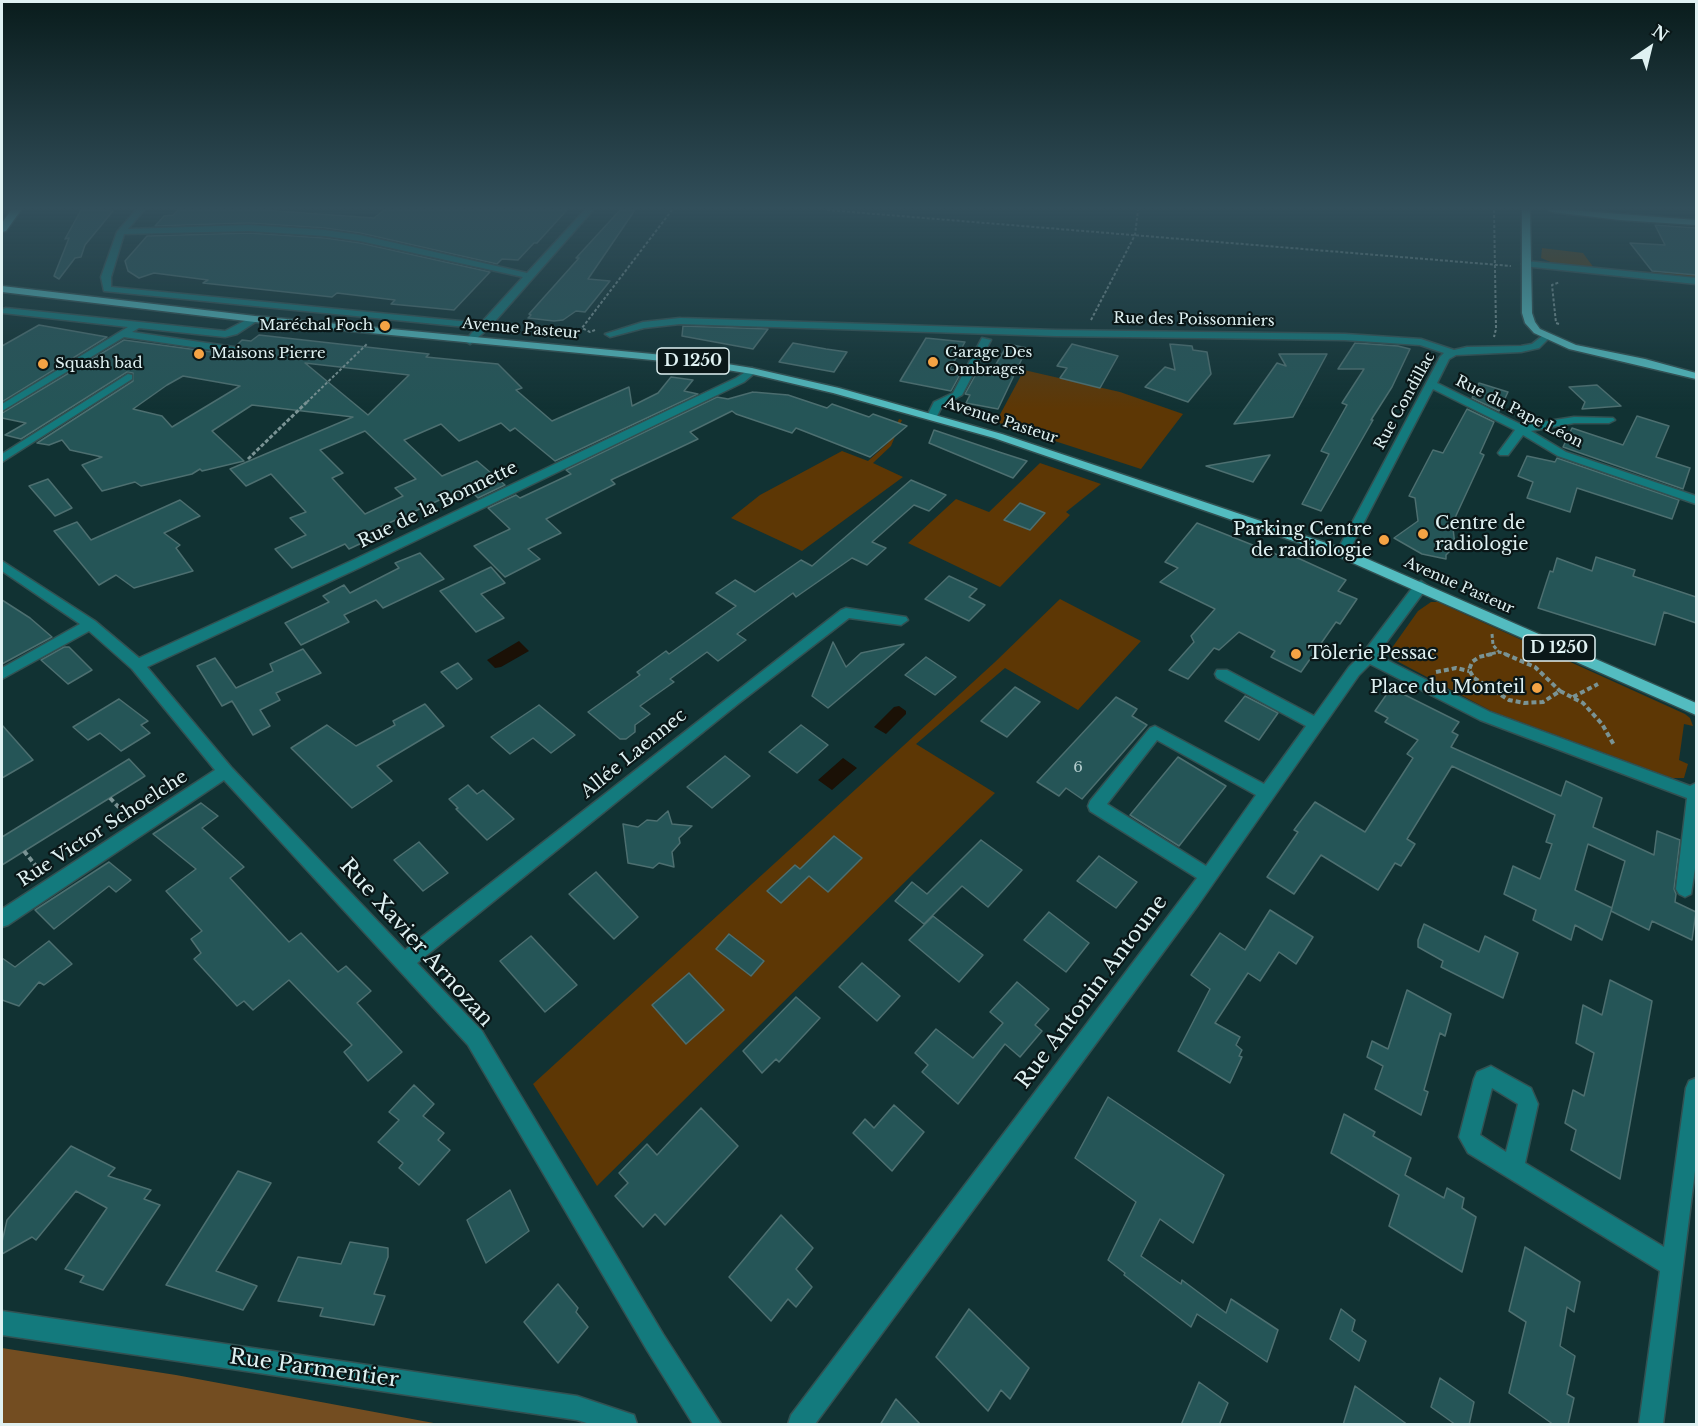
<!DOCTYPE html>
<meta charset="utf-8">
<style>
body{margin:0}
#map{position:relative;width:1698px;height:1426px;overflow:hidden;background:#113233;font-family:"Libre Baskerville",serif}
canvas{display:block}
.frame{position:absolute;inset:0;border:3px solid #dff1f2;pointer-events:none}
.north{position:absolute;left:1620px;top:18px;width:60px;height:60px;-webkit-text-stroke:4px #0a1718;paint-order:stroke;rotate:35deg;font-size:16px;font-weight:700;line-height:24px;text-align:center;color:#dff1f2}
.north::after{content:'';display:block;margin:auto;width:21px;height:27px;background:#dff1f2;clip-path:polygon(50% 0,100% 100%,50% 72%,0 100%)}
</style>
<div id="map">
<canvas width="1698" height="1426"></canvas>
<div class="frame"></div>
<div class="north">N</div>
</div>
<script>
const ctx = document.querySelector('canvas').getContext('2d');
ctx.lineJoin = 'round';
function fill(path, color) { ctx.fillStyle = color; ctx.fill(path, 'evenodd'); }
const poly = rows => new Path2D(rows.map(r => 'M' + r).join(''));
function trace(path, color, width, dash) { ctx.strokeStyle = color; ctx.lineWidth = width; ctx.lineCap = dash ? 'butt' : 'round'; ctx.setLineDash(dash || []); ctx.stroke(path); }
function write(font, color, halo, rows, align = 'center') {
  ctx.font = font + ' "Libre Baskerville",serif'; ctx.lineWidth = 4.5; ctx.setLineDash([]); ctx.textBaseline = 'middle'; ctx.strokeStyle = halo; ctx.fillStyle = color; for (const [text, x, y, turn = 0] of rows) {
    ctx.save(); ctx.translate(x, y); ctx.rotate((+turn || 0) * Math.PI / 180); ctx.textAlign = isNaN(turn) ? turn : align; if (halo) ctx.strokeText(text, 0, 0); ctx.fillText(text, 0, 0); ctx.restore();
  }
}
const green = poly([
 [1542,248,1583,253,1594,268,1696,275,1696,279,1556,268,1553,263,1541,258],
 [1024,370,1120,392,1183,414,1141,469,996,422],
 [899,419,902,420,891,446,873,463,903,477,802,551,731,518,760,495,842,451,868,461,888,443],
 [1040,463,1101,484,1066,512,1070,515,1000,587,908,543,956,499,989,512],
 [1060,599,1141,641,1078,710,1005,668,916,744,995,793,597,1186,533,1084,995,662],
 [1431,602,1438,602,1685,714,1690,718,1693,726,1684,724,1679,760,1688,764,1684,778,1672,778,1491,711,1393,659,1389,656,1389,652,1418,611]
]);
const forest = poly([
 [2,1348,176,1375,439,1424,2,1424]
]);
const water = poly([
 [519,641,529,651,501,667,495,668,487,660],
 [899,706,906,711,906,714,886,734,874,727,894,707],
 [843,758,857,768,832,790,818,780]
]);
const building = poly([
 [81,210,113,211,85,245,81,257,75,258,59,279,54,276,69,238,65,239,81,210],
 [178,210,264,210,374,218,384,210,567,210,537,243,534,243,518,260,502,259,497,264,360,233,325,228,249,223,155,226,164,216,173,215,178,210],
 [620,210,635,210,588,279,610,281,585,312,576,311,563,320,554,321,528,318,531,315,529,314,579,258,576,258,620,210],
 [1655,225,1696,228,1696,275,1652,271,1630,243,1665,245,1655,225],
 [249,233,325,238,360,243,490,272,454,310,391,304,395,300,337,293,332,297,203,283,208,280,154,273,139,278,128,271,125,261,147,236,249,233],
 [39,325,107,337,2,402,2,346,39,325],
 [683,326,768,329,753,349,682,336,683,326],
 [259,335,429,354,426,357,498,364,522,388,516,390,552,421,629,387,632,406,658,393,671,377,693,380,684,391,698,394,555,461,515,428,510,431,501,423,459,441,441,424,404,440,442,476,477,461,505,485,478,498,472,492,449,502,444,498,378,528,383,533,349,549,345,544,292,568,275,549,306,535,290,518,306,512,271,474,246,486,230,469,353,417,252,405,212,431,244,461,202,471,200,469,192,474,141,486,135,482,102,491,82,465,102,457,70,450,62,440,49,445,37,443,133,381,133,373,127,372,21,439,5,435,26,423,2,418,2,413,124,340,234,355,241,351,236,346,242,340,251,341,259,335],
 [305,363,409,375,368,415,305,363],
 [183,376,240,386,172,427,162,416,133,409,167,385,183,376],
 [365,431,416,479,395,488,403,496,365,514,332,478,343,473,320,450,365,431],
 [926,338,965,342,950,369,962,371,951,391,900,381,926,338],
 [793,343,826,349,847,352,834,372,779,362,793,343],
 [1355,343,1398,346,1410,349,1392,387,1371,420,1373,420,1321,511,1302,504,1329,454,1321,451,1347,405,1342,403,1364,369,1338,369,1355,343],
 [1008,344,1027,348,998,409,966,403,970,395,965,394,976,374,989,376,1008,344],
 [1072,344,1118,356,1100,388,1060,378,1067,368,1057,366,1072,344],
 [1170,344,1192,346,1193,350,1207,352,1211,374,1188,402,1145,387,1165,367,1175,370,1170,344],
 [1279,354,1327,354,1293,417,1234,424,1277,363,1286,366,1279,354],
 [1479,383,1508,392,1499,411,1472,398,1479,383],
 [1597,385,1621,406,1582,409,1585,402,1569,387,1597,385],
 [753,392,788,395,827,408,832,404,869,417,873,414,907,426,870,457,796,428,792,433,736,414,732,411,690,432,698,439,611,480,615,484,546,519,561,533,528,549,540,559,505,577,474,546,510,529,488,508,516,495,520,498,571,474,566,470,717,397,728,399,753,392],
 [1467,409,1494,422,1480,453,1484,455,1454,520,1452,519,1455,546,1446,555,1446,559,1422,554,1394,538,1418,521,1415,498,1409,496,1433,450,1443,453,1467,409],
 [1637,416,1669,426,1656,457,1690,468,1683,489,1563,447,1572,428,1623,445,1637,416],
 [934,430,999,452,1027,461,1013,478,929,443,934,430],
 [1270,455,1253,482,1206,466,1270,455],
 [1527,456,1555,462,1557,458,1679,500,1672,519,1577,488,1570,512,1527,498,1533,482,1518,476,1527,456],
 [48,479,72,508,55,516,29,486,48,479],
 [911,480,946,495,929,511,914,505,872,542,886,548,867,565,852,558,796,597,793,593,737,634,746,640,718,661,707,652,670,679,674,682,640,706,650,714,635,725,635,732,626,739,620,739,588,712,640,675,637,672,666,651,669,654,736,606,716,593,735,580,755,592,801,560,812,566,911,480],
 [180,500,200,516,164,533,180,545,176,548,193,571,134,588,116,575,99,585,54,531,77,522,91,540,180,500],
 [1020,503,1045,513,1030,530,1004,520,1020,503],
 [1197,523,1283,557,1285,554,1300,559,1346,580,1338,591,1357,599,1340,624,1336,622,1301,672,1271,657,1275,651,1239,632,1219,650,1214,648,1188,679,1169,670,1194,642,1191,636,1215,609,1160,582,1178,568,1165,562,1197,523],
 [420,553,444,579,383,608,376,600,344,615,349,622,301,645,285,623,329,602,323,596,344,585,350,593,399,568,395,563,420,553],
 [1596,557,1635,570,1633,576,1696,597,1696,623,1664,612,1655,645,1538,608,1550,571,1553,572,1557,558,1592,571,1596,557],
 [491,567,505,583,481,594,504,618,476,632,440,591,491,567],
 [949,576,977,589,969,597,985,605,969,621,925,599,949,576],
 [2,600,30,618,52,637,2,664,2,600],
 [833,642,846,667,861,653,904,644,828,708,812,696,833,642],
 [64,647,69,647,92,670,68,684,41,660,64,647],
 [303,649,321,673,276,693,280,700,260,710,270,726,253,735,232,701,222,706,197,666,215,658,236,688,273,671,270,664,303,649],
 [926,657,956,677,935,695,905,675,926,657],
 [458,663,472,679,457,689,441,672,458,663],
 [1015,687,1040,702,1007,737,981,721,1015,687],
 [1391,688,1459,722,1452,732,1458,735,1451,747,1561,796,1566,781,1602,798,1593,827,1654,855,1657,831,1680,840,1674,889,1676,894,1675,902,1696,912,1692,940,1652,921,1649,930,1611,911,1625,861,1588,844,1575,890,1612,908,1602,940,1575,925,1571,940,1533,920,1536,910,1504,894,1513,866,1540,879,1552,844,1546,842,1555,815,1452,766,1407,839,1415,844,1401,866,1395,863,1378,890,1321,855,1294,894,1267,877,1298,832,1294,830,1315,802,1365,832,1413,758,1407,754,1418,740,1385,722,1388,718,1375,711,1391,688],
 [1245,696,1278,713,1259,740,1225,721,1245,696],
 [1116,697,1137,709,1132,716,1147,725,1082,799,1066,788,1059,796,1037,782,1116,697],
 [119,699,148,721,141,725,150,733,121,751,100,733,88,740,73,727,119,699],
 [425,704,444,726,377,766,392,781,352,808,291,748,327,725,356,746,395,725,393,721,425,704],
 [539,705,575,735,551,753,533,738,510,754,491,737,539,705],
 [2,725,33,760,2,778,2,725],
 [801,725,828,745,797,773,769,752,801,725],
 [725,756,750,776,712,808,687,787,725,756],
 [1178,757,1226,786,1179,846,1130,815,1178,757],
 [129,759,145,776,2,865,2,837,129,759],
 [468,785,477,794,483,790,514,819,487,840,456,809,458,808,449,799,468,785],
 [201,803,218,816,202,828,244,867,230,878,289,942,301,933,338,972,346,966,371,991,357,1003,402,1052,368,1081,344,1052,352,1045,289,980,253,1010,244,1001,237,1006,194,959,201,953,191,939,202,931,166,891,196,869,153,834,201,803],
 [668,811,672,824,692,826,679,838,680,843,672,852,674,867,659,863,653,868,628,863,623,824,638,827,647,820,657,821,668,811],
 [834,836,862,858,828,892,809,876,781,903,767,891,795,865,800,869,834,836],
 [981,840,1022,870,988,907,962,886,924,924,895,901,912,882,927,894,981,840],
 [419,842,448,873,423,891,394,860,419,842],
 [1099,856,1137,882,1116,908,1077,881,1099,856],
 [109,862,131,880,116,892,109,886,54,929,35,910,109,862],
 [596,872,638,917,614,939,569,894,596,872],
 [1270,910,1313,937,1296,964,1279,952,1260,981,1248,973,1215,1023,1240,1037,1236,1045,1242,1050,1239,1056,1242,1057,1230,1083,1178,1051,1210,989,1191,975,1220,933,1245,950,1270,910],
 [1049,912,1089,943,1066,972,1024,940,1049,912],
 [933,916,983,955,959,982,909,940,933,916],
 [1424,924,1479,952,1485,936,1518,953,1503,998,1441,967,1443,961,1418,947,1418,940,1424,924],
 [729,934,764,961,751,976,716,949,729,934],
 [531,936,577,985,545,1012,500,961,531,936],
 [49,941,72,964,44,985,39,982,19,1006,2,1000,2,958,15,967,49,941],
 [862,963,900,996,877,1021,839,987,862,963],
 [689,973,724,1010,686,1044,652,1005,689,973],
 [1610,980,1652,1001,1620,1179,1571,1150,1576,1130,1565,1123,1573,1090,1584,1096,1594,1053,1576,1043,1583,1005,1602,1015,1610,980],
 [1017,982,1049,1009,1035,1025,1042,1031,1020,1057,1005,1044,958,1104,922,1072,928,1065,915,1053,936,1029,973,1058,1003,1023,990,1012,1017,982],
 [1407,990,1451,1014,1445,1036,1440,1033,1424,1090,1428,1092,1421,1115,1375,1089,1383,1066,1367,1057,1372,1041,1388,1049,1407,990],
 [796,997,820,1018,779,1062,776,1059,762,1073,743,1051,796,997],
 [414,1085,434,1104,423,1116,444,1133,438,1140,450,1150,419,1185,399,1168,403,1163,378,1142,399,1120,389,1112,414,1085],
 [1108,1097,1224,1175,1193,1243,1160,1219,1141,1256,1181,1284,1182,1280,1226,1313,1231,1299,1278,1330,1267,1362,1197,1314,1191,1327,1124,1275,1125,1273,1108,1260,1136,1202,1075,1158,1108,1097],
 [894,1105,924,1132,892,1171,853,1133,865,1119,874,1128,894,1105],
 [701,1108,738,1146,665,1225,655,1214,643,1227,615,1196,628,1183,619,1173,647,1144,657,1155,701,1108],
 [1344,1114,1375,1132,1373,1136,1411,1158,1405,1175,1444,1198,1447,1188,1464,1198,1462,1208,1476,1217,1462,1272,1389,1226,1399,1195,1331,1153,1344,1114],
 [71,1146,115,1168,108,1176,151,1190,144,1199,160,1205,103,1290,80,1282,84,1276,65,1269,107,1208,76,1191,36,1240,32,1237,2,1254,2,1242,7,1220,71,1146],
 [238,1171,271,1183,216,1271,257,1286,243,1310,166,1285,238,1171],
 [510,1190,529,1231,486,1263,467,1220,510,1190],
 [781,1215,813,1248,796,1269,812,1287,796,1307,788,1299,771,1321,729,1277,781,1215],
 [350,1242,388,1248,388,1257,374,1294,385,1296,374,1325,320,1316,323,1308,278,1301,298,1257,341,1264,350,1242],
 [1525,1247,1580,1282,1574,1312,1567,1307,1560,1346,1575,1356,1567,1394,1574,1398,1568,1425,1554,1425,1509,1393,1526,1322,1509,1311,1525,1247],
 [558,1284,578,1308,576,1312,588,1327,558,1363,524,1322,558,1284],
 [969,1309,1029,1368,1010,1399,1001,1390,988,1411,936,1357,969,1309],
 [1341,1309,1355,1320,1352,1331,1366,1341,1359,1361,1330,1339,1341,1309],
 [1440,1378,1474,1402,1469,1425,1456,1425,1431,1407,1440,1378],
 [1199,1382,1228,1403,1219,1425,1181,1425,1199,1382],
 [1355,1386,1408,1425,1343,1425,1355,1386],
 [896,1399,921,1425,880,1425,896,1399]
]);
const pathFar2 = poly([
 [827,210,1511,266],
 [1494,210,1496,329,1494,337],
 [1091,320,1135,235,1138,210],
 [1559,324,1556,323,1552,285,1560,282],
 [595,330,590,332,582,328,672,210],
 [307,402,368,343]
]);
const pathFar1 = poly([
 [248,459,308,401],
 [1492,634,1493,645,1498,651],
 [1486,655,1499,652,1509,655]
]);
const path = poly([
 [1492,654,1479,657,1472,662,1469,670,1474,678,1509,700,1524,703,1543,702,1560,691],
 [1505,654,1535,667,1560,691],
 [1436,672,1456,668,1469,671],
 [1560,691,1583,703,1602,724,1614,745],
 [1573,697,1598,684],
 [110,798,126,815],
 [24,851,40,871]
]);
const minor = poly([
 [136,210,144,210,128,229,249,225,325,230,360,235,527,273,585,210,593,210,489,328,470,344,465,341,476,328,104,291,101,277,117,232,136,210],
 [249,231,325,236,360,241,523,277,481,323,111,287,111,277,124,234,249,231],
 [1526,261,1696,278,1696,284,1523,266,1522,264,1526,261],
 [6,308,225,331,252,317,260,319,237,334,225,337,139,328,132,332,234,347,239,350,234,353,124,337,2,411,2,404,128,327,3,313,3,309,6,308],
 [680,318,1056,330,1345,334,1421,339,1454,350,1467,347,1521,346,1532,344,1546,333,1551,336,1539,348,1521,352,1456,355,1449,359,1437,383,1522,425,1574,417,1613,418,1615,420,1609,423,1574,423,1531,431,1566,452,1696,496,1696,504,1558,456,1523,435,1508,455,1500,455,1498,453,1515,430,1433,389,1348,553,1342,557,1336,553,1440,357,1444,353,1420,345,1345,340,1056,336,680,324,644,328,610,337,605,334,643,322,680,318],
 [982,338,991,340,962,395,942,406,936,418,928,418,927,416,934,402,953,393,982,338],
 [752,368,757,371,744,382,361,567,147,667,231,767,405,950,841,610,846,608,906,617,908,620,901,625,849,618,739,703,417,963,482,1031,663,1334,721,1424,693,1424,647,1350,468,1045,224,780,8,925,2,927,2,909,215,770,132,669,89,631,2,679,2,668,80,624,2,571,2,561,95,621,139,658,351,561,736,378,752,368],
 [128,374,132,375,132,379,2,462,2,454,128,374],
 [1421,581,1428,586,1377,655,1490,712,1690,786,1696,783,1696,862,1691,894,1685,897,1679,894,1676,889,1687,798,1480,720,1370,664,1359,675,1198,905,815,1424,788,1424,791,1415,1197,878,1090,811,1088,806,1090,801,1150,728,1155,726,1264,784,1306,726,1217,678,1215,674,1217,670,1227,670,1314,716,1349,667,1363,653,1416,583,1421,581],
 [1157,740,1256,795,1206,866,1107,804,1157,740],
 [1491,1066,1531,1088,1538,1104,1525,1163,1664,1247,1686,1088,1689,1081,1696,1078,1696,1163,1663,1424,1639,1424,1660,1271,1468,1153,1459,1137,1474,1079,1477,1072,1491,1066],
 [1492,1088,1518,1104,1506,1152,1480,1135,1492,1088],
 [2,1311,577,1396,634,1415,637,1424,590,1424,577,1420,2,1335,2,1311]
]);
const major = poly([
 [1522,210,1530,210,1532,313,1535,322,1540,329,1576,345,1645,359,1696,373,1696,379,1569,349,1534,333,1525,323,1522,313,1522,210],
 [1548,210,1570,210,1696,220,1696,225,1620,220,1552,212,1548,210],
 [2,286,255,316,684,357,752,368,839,388,1002,434,1347,550,1696,703,1696,715,1337,556,994,438,833,393,752,374,684,363,255,322,2,292,2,286]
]);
const highway = poly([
 [11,210,21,210,6,231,2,232,2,223,11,210]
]);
const markers = [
 [385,326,6,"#f4a344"],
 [199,354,6,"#f4a344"],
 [933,362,6,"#f4a344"],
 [43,364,6,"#f4a344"],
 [1423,534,6,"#f4a344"],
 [1384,540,6,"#f4a344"],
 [1296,654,6,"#f4a344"],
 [1537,688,6,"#f4a344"]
];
const farStreetnames = [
 ["Rue des Poissonniers",1194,320,1],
 ["Avenue Pasteur",521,329,5],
 ["Rue Condillac",1405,401,-61],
 ["Rue du Pape Léon",1519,412,27],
 ["Avenue Pasteur",1001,421,18],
 ["Avenue Pasteur",1459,586,24]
];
const farPoinames = [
 ["Maréchal Foch",373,326,"right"],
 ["Garage Des",945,353],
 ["Ombrages",945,370],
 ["Maisons Pierre",211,354],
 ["Squash bad",55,364]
];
const numberNames = [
 ["6",1078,768]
];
const shields = [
 [693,361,72],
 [1559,648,72]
];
const shieldNames = [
 ["D 1250",693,361],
 ["D 1250",1559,648]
];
const streetNames = [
 ["Rue de la Bonnette",438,505,-26],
 ["Allée Laennec",634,754,-39],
 ["Rue Victor Schoelche",103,829,-33]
];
const poiNames = [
 ["Centre de",1435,524],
 ["radiologie",1435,545],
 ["Parking Centre",1372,530,"right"],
 ["de radiologie",1372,551,"right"],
 ["Tôlerie Pessac",1308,654],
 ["Place du Monteil",1525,688,"right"]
];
const nearStreetnames = [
 ["Rue Xavier Arnozan",416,943,48],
 ["Rue Antonin Antoune",1092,992,-53],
 ["Rue Parmentier",314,1369,8]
];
fill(green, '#5d3705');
fill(forest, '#734d21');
fill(water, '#1b1106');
fill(building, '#255557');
trace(building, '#4d6f70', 1.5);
trace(minor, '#325152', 3);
trace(major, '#325152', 3);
trace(highway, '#325152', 3);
trace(pathFar2, '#7a9394', 2, [3, 2]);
trace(pathFar1, '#7a9394', 3, [4, 2]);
trace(path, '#7a9394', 4, [5, 3]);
fill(minor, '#137a7d');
fill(major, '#53bcc0');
fill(highway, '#55d9dd');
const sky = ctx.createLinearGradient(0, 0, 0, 409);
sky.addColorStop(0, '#091c1c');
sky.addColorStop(0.51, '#324f5b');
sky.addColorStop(1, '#324f5b00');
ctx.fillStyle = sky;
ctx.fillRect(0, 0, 1698, 409);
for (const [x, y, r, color] of markers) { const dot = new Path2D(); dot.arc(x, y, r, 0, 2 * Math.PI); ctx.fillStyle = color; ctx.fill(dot); trace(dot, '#0a1718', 2); }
write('15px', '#dff1f2', '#0a1718', farStreetnames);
write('15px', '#dff1f2', '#0a1718', farPoinames, 'left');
write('15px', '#b0cacb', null, numberNames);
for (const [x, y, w] of shields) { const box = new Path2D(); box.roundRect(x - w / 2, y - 13, w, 26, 4.5); ctx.fillStyle = '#0a1718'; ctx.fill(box); trace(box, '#dff1f2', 1.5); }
write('bold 16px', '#dff1f2', null, shieldNames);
write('18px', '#dff1f2', '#0a1718', streetNames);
write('18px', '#dff1f2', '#0a1718', poiNames, 'left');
write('21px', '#dff1f2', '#0a1718', nearStreetnames);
</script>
